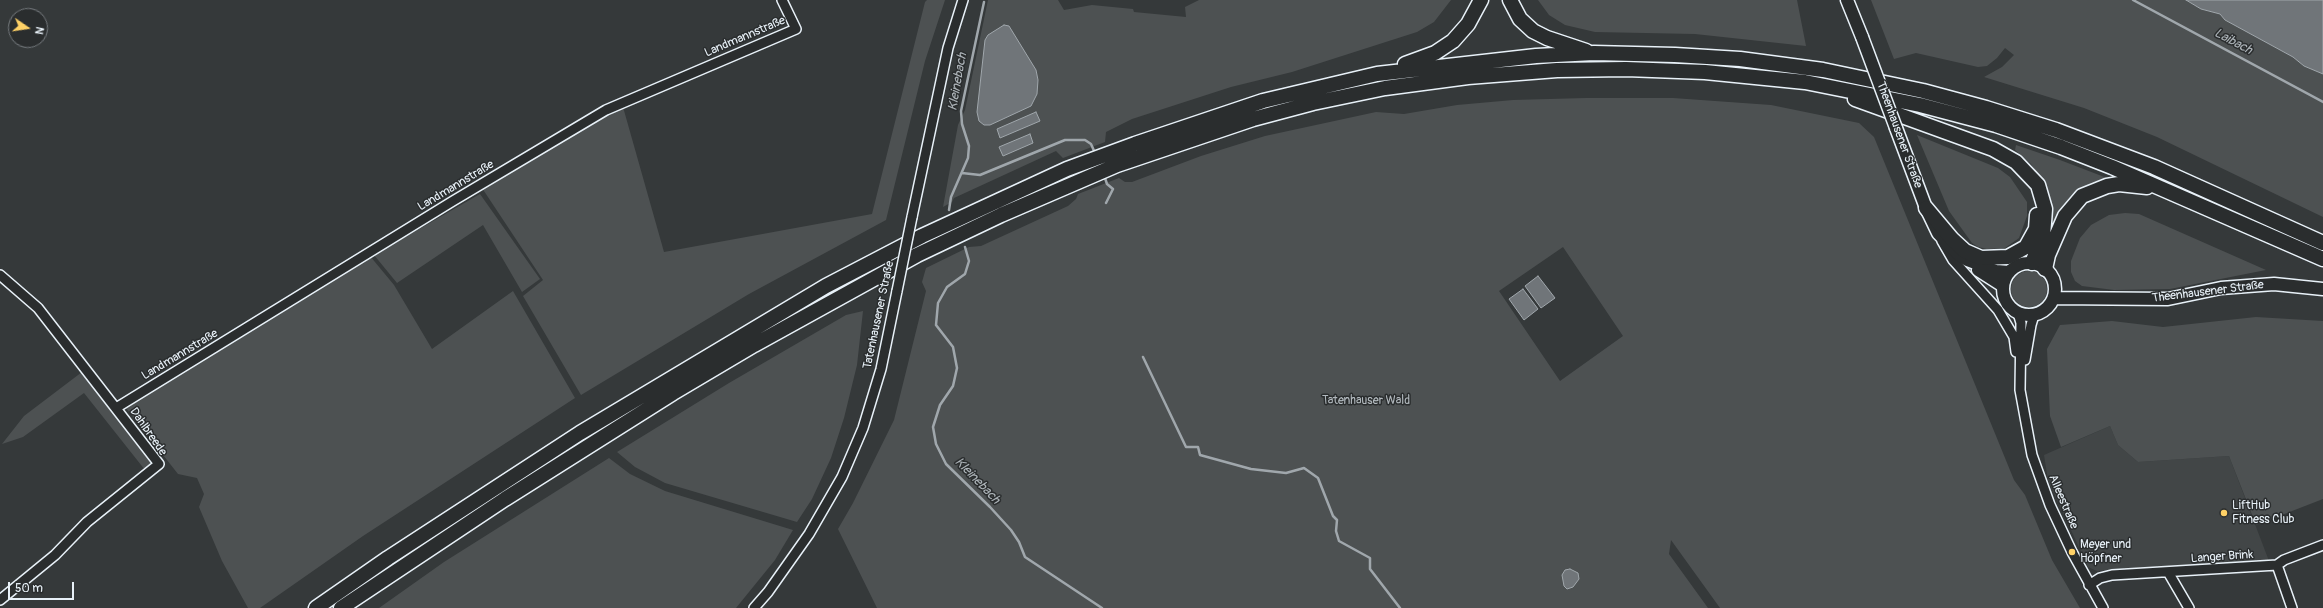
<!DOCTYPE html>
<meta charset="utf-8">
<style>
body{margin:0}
#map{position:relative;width:2323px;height:608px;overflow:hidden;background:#35393a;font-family:Pangolin,sans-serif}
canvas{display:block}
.north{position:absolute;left:8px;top:8px;width:40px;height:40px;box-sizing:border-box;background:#2a2d2e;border:1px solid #767b7f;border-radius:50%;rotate:103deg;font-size:11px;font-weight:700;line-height:16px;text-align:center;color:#e8f1f8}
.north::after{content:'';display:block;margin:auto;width:14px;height:18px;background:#ffd166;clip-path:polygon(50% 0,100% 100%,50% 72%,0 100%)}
.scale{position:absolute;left:8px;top:582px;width:66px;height:18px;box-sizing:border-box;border:2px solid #e8f1f8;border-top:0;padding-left:5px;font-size:12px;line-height:14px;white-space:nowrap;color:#e8f1f8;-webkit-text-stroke:3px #2a2d2e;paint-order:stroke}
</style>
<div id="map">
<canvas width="2323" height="608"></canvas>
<div class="north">N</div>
<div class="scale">50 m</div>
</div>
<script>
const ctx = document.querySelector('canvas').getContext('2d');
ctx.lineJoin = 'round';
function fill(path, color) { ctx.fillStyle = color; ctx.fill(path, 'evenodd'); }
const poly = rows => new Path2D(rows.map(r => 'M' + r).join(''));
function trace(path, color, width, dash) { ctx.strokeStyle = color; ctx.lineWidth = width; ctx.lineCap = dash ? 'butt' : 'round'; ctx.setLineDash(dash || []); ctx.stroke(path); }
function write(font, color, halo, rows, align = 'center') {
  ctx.font = font + ' Pangolin,sans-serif'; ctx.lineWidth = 3; ctx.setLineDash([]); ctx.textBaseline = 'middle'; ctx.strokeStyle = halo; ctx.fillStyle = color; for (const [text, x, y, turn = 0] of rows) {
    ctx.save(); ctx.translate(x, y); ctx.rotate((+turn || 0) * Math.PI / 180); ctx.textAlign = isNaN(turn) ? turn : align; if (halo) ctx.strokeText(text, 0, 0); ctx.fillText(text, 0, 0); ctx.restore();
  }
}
const built = poly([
 [2110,426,2118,445,2138,462,2229,456,2269,561,2097,571,2088,567,2048,480,2044,455]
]);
const green = poly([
 [927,0,945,0,925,61,886,220,749,294,581,395,523,296,543,280,482,188,623,107,664,252,872,214,925,2],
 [988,0,1058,0,1064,10,1092,5,1133,9,1134,12,1186,17,1185,7,1199,0,1451,0,1434,22,1417,32,1292,72,1231,87,1132,119,1106,132,1105,142,1063,158,1056,151,954,198,952,202,943,207,958,125,965,110],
 [1538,0,1797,0,1806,46,1695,34,1595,32,1565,25,1549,15],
 [1871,0,2186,0,2201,9,2220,14,2225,20,2293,57,2304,66,2323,74,2323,217,2157,137,2084,108,1984,77,2002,67,2014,55,2005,48,1997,58,1987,66,1978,67,1916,53,1894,59],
 [1586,98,1673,98,1771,105,1859,123,1874,137,2014,480,2025,495,2052,560,2080,608,1720,608,1671,540,1669,554,1708,608,877,608,838,529,853,503,894,420,926,291,922,282,926,268,969,247,981,246,1068,206,1076,199,1078,194,1119,178,1125,182,1132,182,1201,156,1265,136,1376,112,1404,114,1457,105,1513,100],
 [1563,247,1623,336,1560,381,1499,291],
 [1917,135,1998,168,2010,177,2027,202,2027,216,2019,238,2005,248,1987,249,1978,247,1972,243,1949,211],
 [2016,145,2060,160,2107,178,2091,183,2071,196,2056,217,2050,234,2043,183,2031,164,2015,150],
 [480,194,540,279,522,292,483,225,397,283,374,255],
 [2125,213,2139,214,2266,270,2170,289,2114,290,2082,286,2075,281,2071,272,2071,261,2080,238,2091,225,2109,215],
 [370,256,394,285,432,349,513,291,575,398,363,536,260,608,248,608,222,561,199,507,204,494,197,478,178,474,126,408],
 '2011 289a18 18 0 1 1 36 0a18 18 0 1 1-36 0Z',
 [863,311,857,365,844,418,831,458,812,499,797,522,665,483,635,467,617,452,729,383,846,315],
 [2256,317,2323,321,2323,499,2256,525,2229,456,2138,462,2118,445,2110,426,2061,447,2050,416,2047,349,2060,325,2112,321,2163,327],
 [82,372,151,463,145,470,84,393,23,437,2,444,24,416],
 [609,458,630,474,665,491,793,530,775,560,736,608,379,608,444,562]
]);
const water = poly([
 [2186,0,2323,0,2323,74,2304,66,2293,57,2225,20,2220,14,2201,9,2186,0],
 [1004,25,1009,26,1036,70,1038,80,1037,94,1031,106,990,125,984,125,979,121,977,112,985,40,988,35,1004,25],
 [1036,112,1040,121,1000,138,997,129,1036,112],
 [1030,134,1033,143,1003,156,999,147,1030,134],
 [1538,276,1555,298,1541,308,1525,286,1538,276],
 [1523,289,1538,309,1524,320,1509,299,1523,289],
 [1570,569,1578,573,1579,579,1573,587,1567,589,1564,586,1562,575,1565,570,1570,569]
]);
const stream = poly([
 [2133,0,2323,102],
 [962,173,980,175,1065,140,1085,140,1091,144,1095,153],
 [1104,175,1107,184,1113,189,1106,203],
 [949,210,951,197,968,158,969,146,962,124,961,111,984,2],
 [965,247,969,261,965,274,947,287,938,303,936,325,953,347,957,368,953,386,940,405,933,427,936,444,946,464,990,507,1011,530,1019,542,1025,557,1102,608],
 [1143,357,1186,447,1198,447,1200,455,1251,469,1286,473,1304,468,1318,478,1333,516,1337,520,1336,531,1339,541,1370,558,1370,569,1400,608]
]);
const minor = poly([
 [912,217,948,48,963,0],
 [1942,241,1953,260,1998,310,2014,337,2016,352],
 [0,275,38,308,159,464,87,522,55,555,0,600],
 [2018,313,2021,323,2020,390,2032,455,2050,505,2072,552,2103,608],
 [2025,360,2031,325,2034,315],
 [116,408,453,201,606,110,796,29,782,0],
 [2277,565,2284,560,2323,545],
 [2277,565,2292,608],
 [2168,572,2189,608],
 [2089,585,2100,578,2112,575,2277,565],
 [754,608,768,592,809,534,842,477,863,428,881,369,897,291]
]);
const major = poly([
 [1847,0,1862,37],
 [1896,128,1926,208,1938,233,1959,255,1967,260,1996,271,2009,272],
 '2003 289a26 26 0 1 1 52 0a26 26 0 1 1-52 0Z',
 [1978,270,2003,286],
 [2054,298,2168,299,2221,288,2274,284,2323,289]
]);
const highway = poly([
 [1510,0,1520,19,1533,31,1547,38,1586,51],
 [1405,64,1435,53,1453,41,1468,24,1481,0],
 [1855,99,1993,149,2016,162,2038,185,2045,209,2043,236,2032,263],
 [1926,208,1952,239,1965,251,1981,258,2008,257,2026,247,2036,229,2037,215],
 [2045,269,2048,255,2065,216,2082,196,2107,186,2119,184,2147,187],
 [316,608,388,558,580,433,826,286,922,236,1067,169,1135,144,1263,101,1377,74,1536,56,1594,53,1675,55,1740,59,1823,70,1923,91,1986,108,2056,130,2154,167,2323,243],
 [341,608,505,499,673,393,754,345,917,255,1001,215,1117,165,1253,119,1313,103,1385,88,1468,77,1557,70,1626,69,1705,72,1805,82,1920,105,1996,125,2061,147,2112,167,2323,259]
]);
const minorBridge = poly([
 [897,291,912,217]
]);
const majorBridge = poly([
 [1862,37,1896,128]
]);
const markers = [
 [2224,513,4,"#ffd166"],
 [2072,552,4,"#ffd166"]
];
const streetNames = [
 ["Landmannstraße",745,37,-23],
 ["Theenhausener Straße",1899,135,70],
 ["Landmannstraße",456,186,-31],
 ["Theenhausener Straße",2208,292,-7],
 ["Tatenhausener Straße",879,315,-78],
 ["Landmannstraße",180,355,-31],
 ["Dahlbreede",148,432,55],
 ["Alleestraße",2063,502,67],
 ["Langer Brink",2222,557,-4]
];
const parkNames = [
 ["Tatenhauser Wald",1366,401]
];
const poiNames = [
 ["LiftHub",2232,506],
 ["Fitness Club",2232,520],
 ["Meyer und",2080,545],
 ["Höpfner",2080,559]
];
const waterNames = [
 ["Laibach",2233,42,28],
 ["Kleinebach",958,82,-80],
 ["Kleinebach",977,481,46]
];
fill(built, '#424647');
fill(green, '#4d5152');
fill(water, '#707579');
trace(water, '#a0a7ac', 1);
trace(stream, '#a0a7ac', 2.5);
trace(minor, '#e8f1f8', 12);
trace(major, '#e8f1f8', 15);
trace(highway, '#e8f1f8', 17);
trace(minor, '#2a2d2e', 9);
trace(major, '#2a2d2e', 12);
trace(highway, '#2a2d2e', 14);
trace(minorBridge, '#e8f1f8', 12, []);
trace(majorBridge, '#e8f1f8', 15, []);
trace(minorBridge, '#2a2d2e', 9);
trace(majorBridge, '#2a2d2e', 12);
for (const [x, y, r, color] of markers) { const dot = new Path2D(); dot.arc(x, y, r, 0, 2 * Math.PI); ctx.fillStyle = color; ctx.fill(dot); trace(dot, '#2a2d2e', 1.5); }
write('12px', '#e8f1f8', '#2a2d2e', streetNames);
write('12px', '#b2b9be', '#2a2d2e', parkNames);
write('12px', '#e8f1f8', '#2a2d2e', poiNames, 'left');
write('italic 13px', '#acb3b8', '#2a2d2e', waterNames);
</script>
